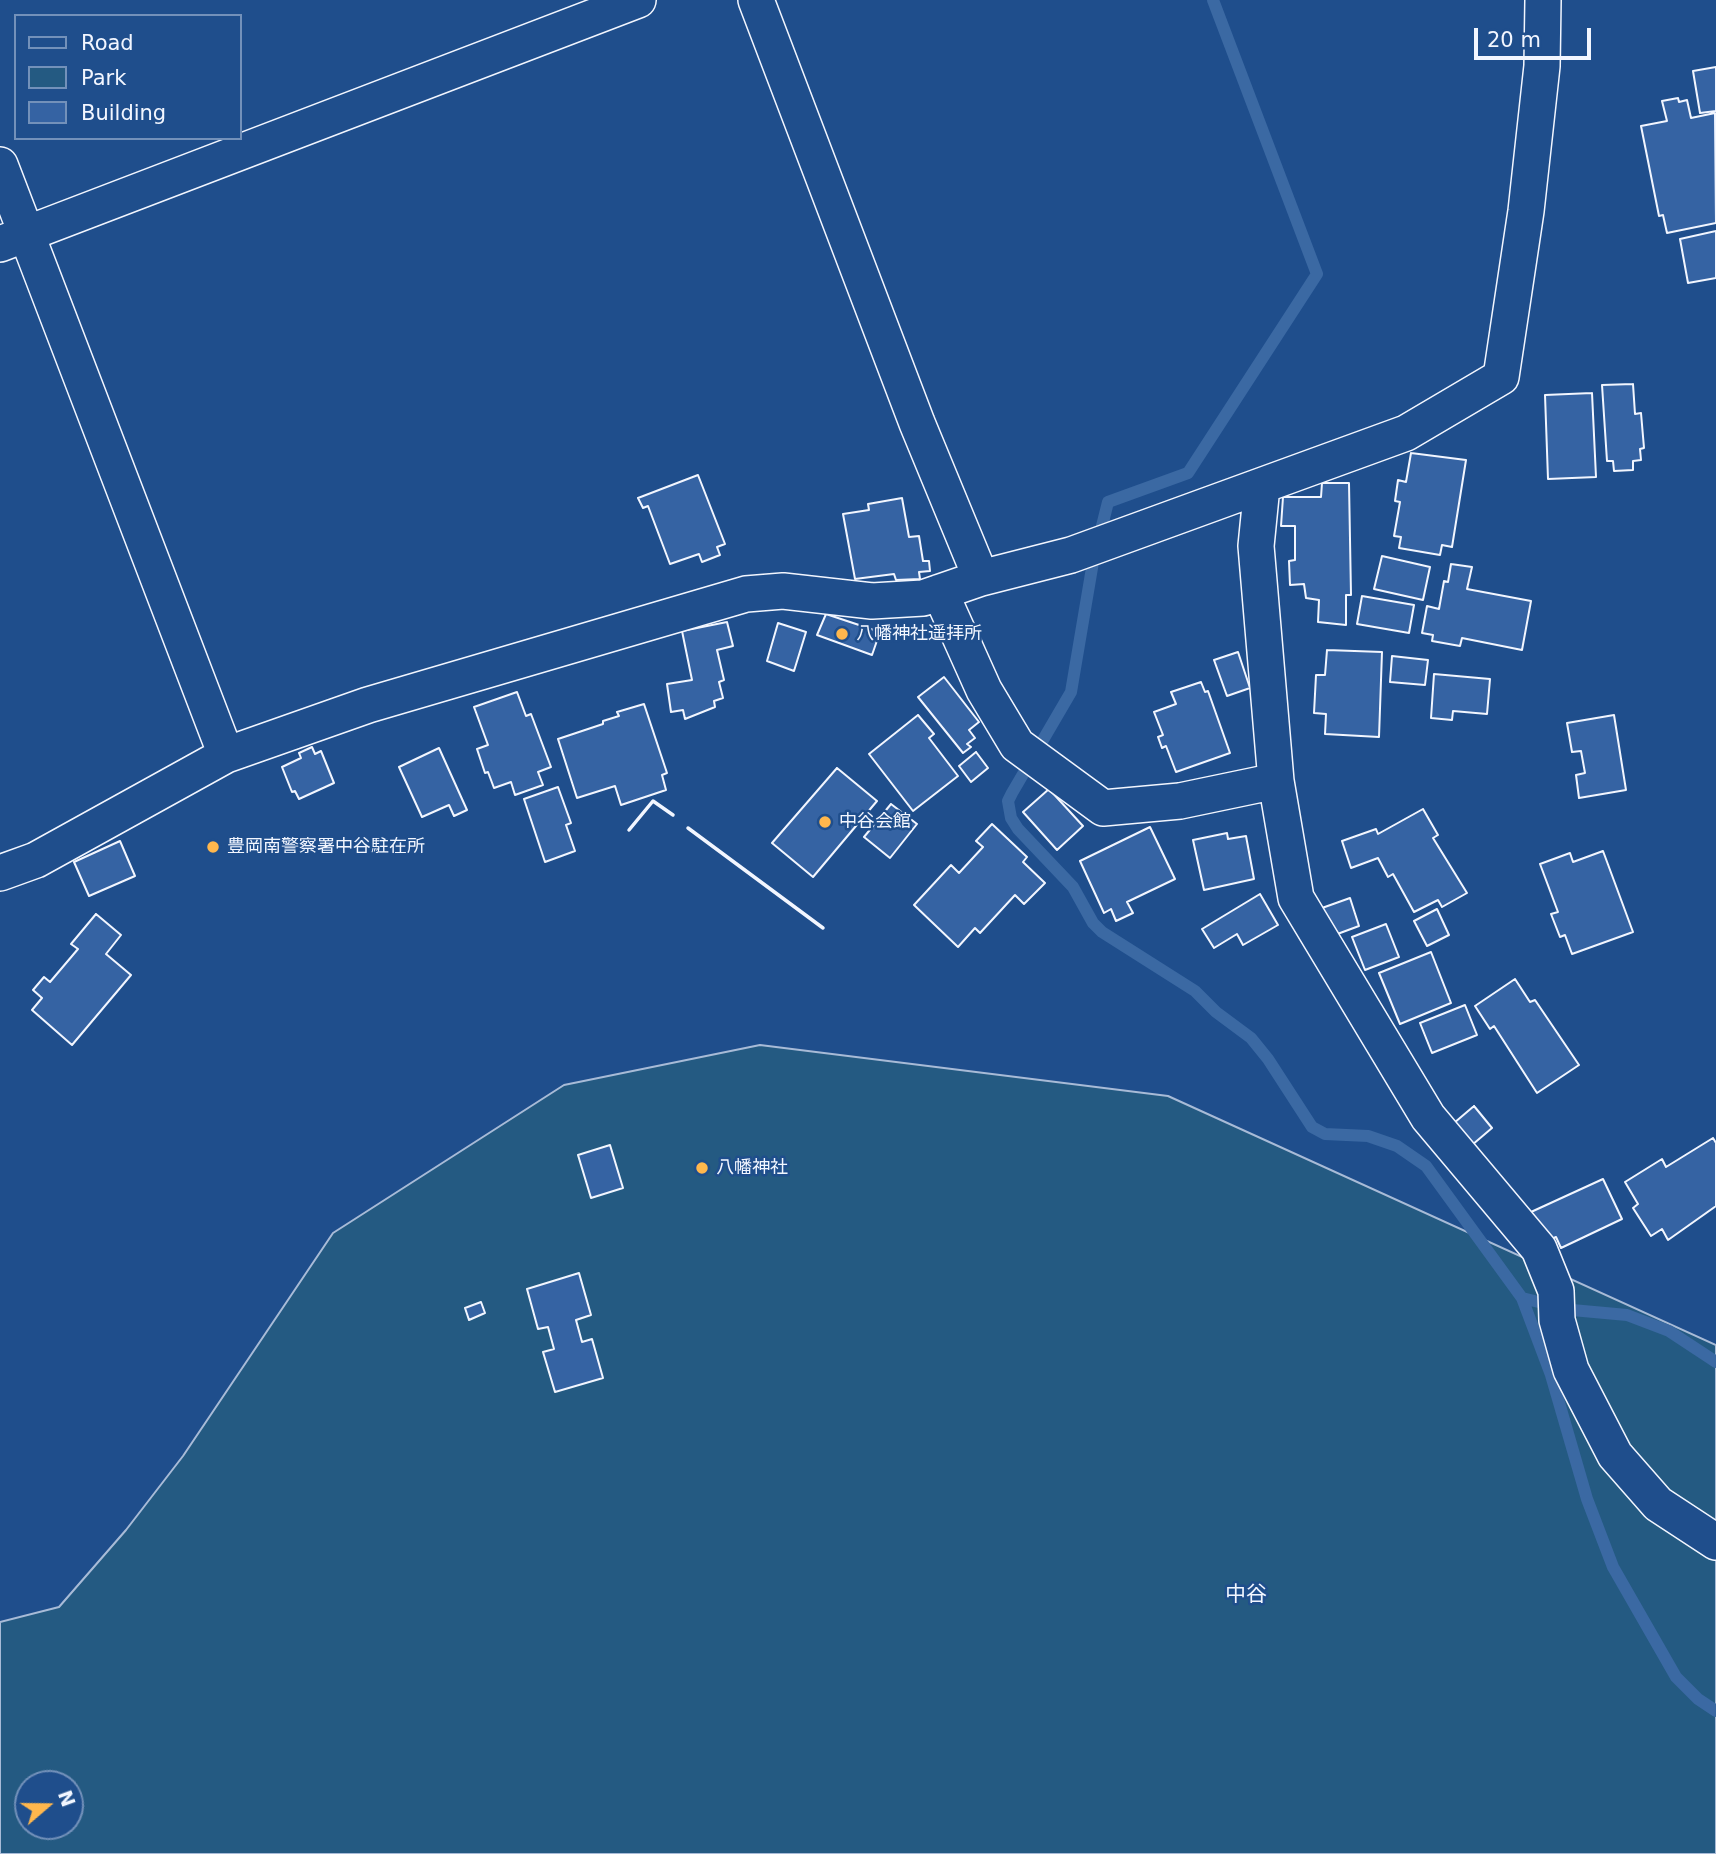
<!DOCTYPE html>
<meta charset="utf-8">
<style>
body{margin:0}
#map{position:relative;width:1716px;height:1854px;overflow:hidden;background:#1f4e8c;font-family:"DejaVu Sans",sans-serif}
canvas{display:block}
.legend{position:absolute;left:14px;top:14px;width:228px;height:126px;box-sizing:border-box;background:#1f4e8c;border:2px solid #7391ba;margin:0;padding:9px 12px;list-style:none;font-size:21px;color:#f2f6ff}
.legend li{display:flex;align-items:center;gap:14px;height:35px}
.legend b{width:35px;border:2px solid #7391ba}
.north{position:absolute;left:14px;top:1770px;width:70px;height:70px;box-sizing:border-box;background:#1f4e8c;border:2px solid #7391ba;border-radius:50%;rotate:70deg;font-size:19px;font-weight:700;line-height:28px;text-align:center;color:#f2f6ff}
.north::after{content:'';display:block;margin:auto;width:24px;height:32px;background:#ffb74d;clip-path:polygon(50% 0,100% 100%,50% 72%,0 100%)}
.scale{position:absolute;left:1474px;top:28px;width:117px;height:32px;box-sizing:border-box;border:4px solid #f2f6ff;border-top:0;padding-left:9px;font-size:21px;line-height:24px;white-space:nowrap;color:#f2f6ff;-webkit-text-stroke:5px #1f4e8c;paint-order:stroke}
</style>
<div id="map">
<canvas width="1716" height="1854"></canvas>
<ul class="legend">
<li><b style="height:9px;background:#1f4e8c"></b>Road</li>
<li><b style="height:19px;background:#245a82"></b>Park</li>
<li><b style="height:19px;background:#3563a3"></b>Building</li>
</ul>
<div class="north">N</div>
<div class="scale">20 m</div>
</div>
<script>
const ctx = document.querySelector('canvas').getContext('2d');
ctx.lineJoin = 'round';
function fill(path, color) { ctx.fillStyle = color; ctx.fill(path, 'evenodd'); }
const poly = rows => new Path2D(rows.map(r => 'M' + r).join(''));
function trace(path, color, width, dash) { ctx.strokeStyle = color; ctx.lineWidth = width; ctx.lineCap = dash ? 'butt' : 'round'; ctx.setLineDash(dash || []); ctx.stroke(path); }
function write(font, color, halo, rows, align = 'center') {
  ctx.font = font + ' "DejaVu Sans","Noto Sans JP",sans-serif'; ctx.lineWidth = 5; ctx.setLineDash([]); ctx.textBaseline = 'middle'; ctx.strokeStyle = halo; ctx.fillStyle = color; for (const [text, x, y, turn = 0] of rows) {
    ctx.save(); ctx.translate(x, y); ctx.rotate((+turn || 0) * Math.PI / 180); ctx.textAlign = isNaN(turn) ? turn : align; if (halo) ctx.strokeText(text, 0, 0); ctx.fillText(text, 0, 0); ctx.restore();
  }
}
const green = poly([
 [760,1045,1168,1096,1716,1345,1716,1854,0,1854,0,1622,59,1607,126,1530,183,1456,333,1233,564,1085,760,1045],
 [28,1784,70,1784,70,1826,28,1826,28,1784]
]);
const stream = poly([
 [1213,0,1317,274,1188,473,1108,502,1093,562,1071,692,1012,793,1008,801,1011,818,1018,829,1073,887,1093,923,1102,932,1195,991,1216,1012,1251,1038,1268,1059,1312,1127,1325,1134,1368,1136,1397,1146,1426,1166,1522,1298,1572,1310,1627,1315,1669,1331,1716,1362],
 [1522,1298,1551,1375,1587,1499,1613,1567,1676,1677,1698,1699,1716,1711]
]);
const building = poly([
 [1716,67,1716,111,1700,113,1693,71,1716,67],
 [1678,98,1679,102,1687,100,1691,118,1715,113,1716,223,1667,233,1663,215,1659,216,1641,126,1667,121,1662,101,1678,98],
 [1716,231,1716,278,1688,283,1680,239,1716,231],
 [1633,384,1635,414,1641,413,1644,448,1640,449,1641,460,1633,461,1633,470,1614,471,1613,461,1607,461,1602,385,1633,384],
 [1592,393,1596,477,1548,479,1545,395,1592,393],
 [1411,453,1466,460,1452,547,1442,545,1440,555,1399,548,1401,537,1394,536,1400,502,1395,501,1398,480,1406,482,1411,453],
 [698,475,725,544,717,547,720,555,702,562,699,554,670,564,648,506,643,508,638,498,698,475],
 [1322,483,1349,483,1351,595,1346,595,1346,625,1318,622,1319,600,1306,598,1304,584,1290,585,1289,561,1295,560,1295,526,1281,526,1283,497,1321,497,1322,483],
 [902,498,909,537,919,536,923,561,929,561,930,571,919,572,920,579,896,580,894,574,855,579,843,514,869,510,868,504,902,498],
 [1382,556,1430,567,1423,600,1374,589,1382,556],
 [1451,564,1472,567,1467,589,1531,601,1522,650,1462,638,1460,646,1432,641,1433,635,1422,633,1427,606,1439,609,1444,581,1448,582,1451,564],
 [1362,596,1414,605,1409,633,1357,624,1362,596],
 [826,614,880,632,872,655,817,635,826,614],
 [727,622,733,646,717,650,724,680,719,682,723,698,714,701,715,707,685,719,683,710,671,712,667,684,692,680,682,631,727,622],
 [778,623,806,632,794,671,767,661,778,623],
 [1327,650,1382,652,1379,737,1325,734,1326,714,1314,713,1316,675,1325,675,1327,650],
 [1238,652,1250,688,1227,696,1214,660,1238,652],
 [1392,656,1428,660,1425,685,1390,682,1392,656],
 [1434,674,1490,679,1487,714,1453,711,1452,720,1431,718,1434,674],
 [944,677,979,722,969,730,975,738,967,744,971,747,963,753,918,697,944,677],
 [1201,682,1205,692,1208,691,1230,753,1176,772,1166,746,1162,748,1158,737,1163,735,1154,712,1176,704,1171,692,1201,682],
 [517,692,526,716,531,714,551,767,538,772,543,785,515,795,511,782,494,788,488,772,485,773,477,749,488,745,474,707,517,692],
 [644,704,667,773,662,775,666,790,621,805,615,786,577,798,558,739,603,724,603,721,619,716,617,712,644,704],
 [918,715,934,734,929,738,958,776,913,811,869,754,918,715],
 [1614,715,1626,790,1579,798,1576,775,1585,773,1581,751,1572,752,1567,723,1614,715],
 [312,747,315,754,321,751,334,783,299,799,295,791,292,792,282,767,301,758,299,753,312,747],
 [439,748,467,810,454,816,449,805,422,817,399,767,439,748],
 [976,752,988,768,971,782,959,766,976,752],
 [837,768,877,801,813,877,772,843,837,768],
 [558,787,571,823,566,825,575,851,545,862,524,799,558,787],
 [1049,789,1083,826,1057,850,1023,812,1049,789],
 [891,804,917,824,890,858,864,837,891,804],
 [1423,809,1438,835,1433,838,1467,893,1442,907,1438,900,1414,912,1393,874,1388,877,1378,858,1351,868,1342,841,1376,829,1378,834,1423,809],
 [992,824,1027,857,1023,862,1045,883,1024,904,1015,895,980,933,975,928,958,947,914,905,951,865,959,873,983,847,976,841,992,824],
 [1150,827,1175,879,1127,902,1133,913,1116,921,1111,909,1104,913,1080,861,1150,827],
 [1227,833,1228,839,1246,836,1254,879,1204,890,1193,840,1227,833],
 [120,841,135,876,89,896,74,862,120,841],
 [1603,851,1633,932,1572,954,1565,935,1560,937,1551,914,1558,912,1540,864,1570,853,1573,862,1603,851],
 [1260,894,1278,925,1243,945,1237,934,1214,948,1202,929,1260,894],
 [1350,898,1359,926,1332,936,1322,908,1350,898],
 [1437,909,1449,935,1427,946,1414,921,1437,909],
 [96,914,121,935,106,954,131,975,72,1045,32,1010,42,998,33,990,44,977,50,982,78,949,71,944,96,914],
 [1386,924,1399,957,1365,970,1352,937,1386,924],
 [1431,952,1451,1003,1400,1024,1379,973,1431,952],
 [1515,979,1530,1002,1535,1000,1579,1065,1537,1093,1494,1026,1490,1029,1475,1006,1515,979],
 [1465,1005,1477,1035,1432,1053,1420,1023,1465,1005],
 [1474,1106,1492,1128,1472,1145,1454,1123,1474,1106],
 [1713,1138,1716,1143,1716,1206,1668,1240,1662,1229,1651,1236,1633,1208,1638,1204,1625,1182,1662,1159,1666,1167,1713,1138],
 [610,1145,623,1188,591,1198,578,1155,610,1145],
 [1603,1179,1622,1219,1561,1248,1556,1237,1545,1242,1531,1212,1603,1179],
 [579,1273,591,1315,576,1320,582,1342,592,1339,603,1378,555,1392,543,1352,554,1349,548,1327,538,1329,527,1289,579,1273],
 [481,1302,485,1313,469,1320,465,1308,481,1302]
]);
const street = poly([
 [756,0,917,423,981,578],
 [0,165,226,755],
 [0,244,638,0],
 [1262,486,1256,546,1276,781],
 [940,592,984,690,1017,745,1103,808,1180,801,1276,781,1296,898,1428,1117,1539,1249,1556,1291,1557,1320,1571,1370,1615,1455,1658,1504,1716,1542],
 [0,873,36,860,226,755,368,705,746,594,783,591,872,601,923,598,981,578,1071,555,1406,433,1501,377,1526,211,1542,66,1543,0]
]);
const wall = poly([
 [688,828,823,928],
 [629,830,653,801,673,815]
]);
const markers = [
 [842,634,7,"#ffb74d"],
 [825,822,7,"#ffb74d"],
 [213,847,7,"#ffb74d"],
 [702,1168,7,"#ffb74d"]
];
const poiNames = [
 ["八幡神社遥拝所",856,634],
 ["中谷会館",839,822],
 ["豊岡南警察署中谷駐在所",227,847],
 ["八幡神社",716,1168]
];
const quarterNames = [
 ["中谷",1246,1596]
];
fill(green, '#245a82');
trace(green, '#a8bbd7', 2);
trace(stream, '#3b69a3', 12);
fill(building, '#3563a3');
trace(building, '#f2f6ff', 2);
trace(street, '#f2f6ff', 38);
trace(street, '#1f4e8c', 35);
trace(wall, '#f2f6ff', 3.5);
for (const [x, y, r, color] of markers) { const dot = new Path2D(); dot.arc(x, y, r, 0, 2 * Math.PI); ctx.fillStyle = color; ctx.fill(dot); trace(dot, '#1f4e8c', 2.5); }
write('18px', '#f2f6ff', '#1f4e8c', poiNames, 'left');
write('21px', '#f2f6ff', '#1f4e8c', quarterNames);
</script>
